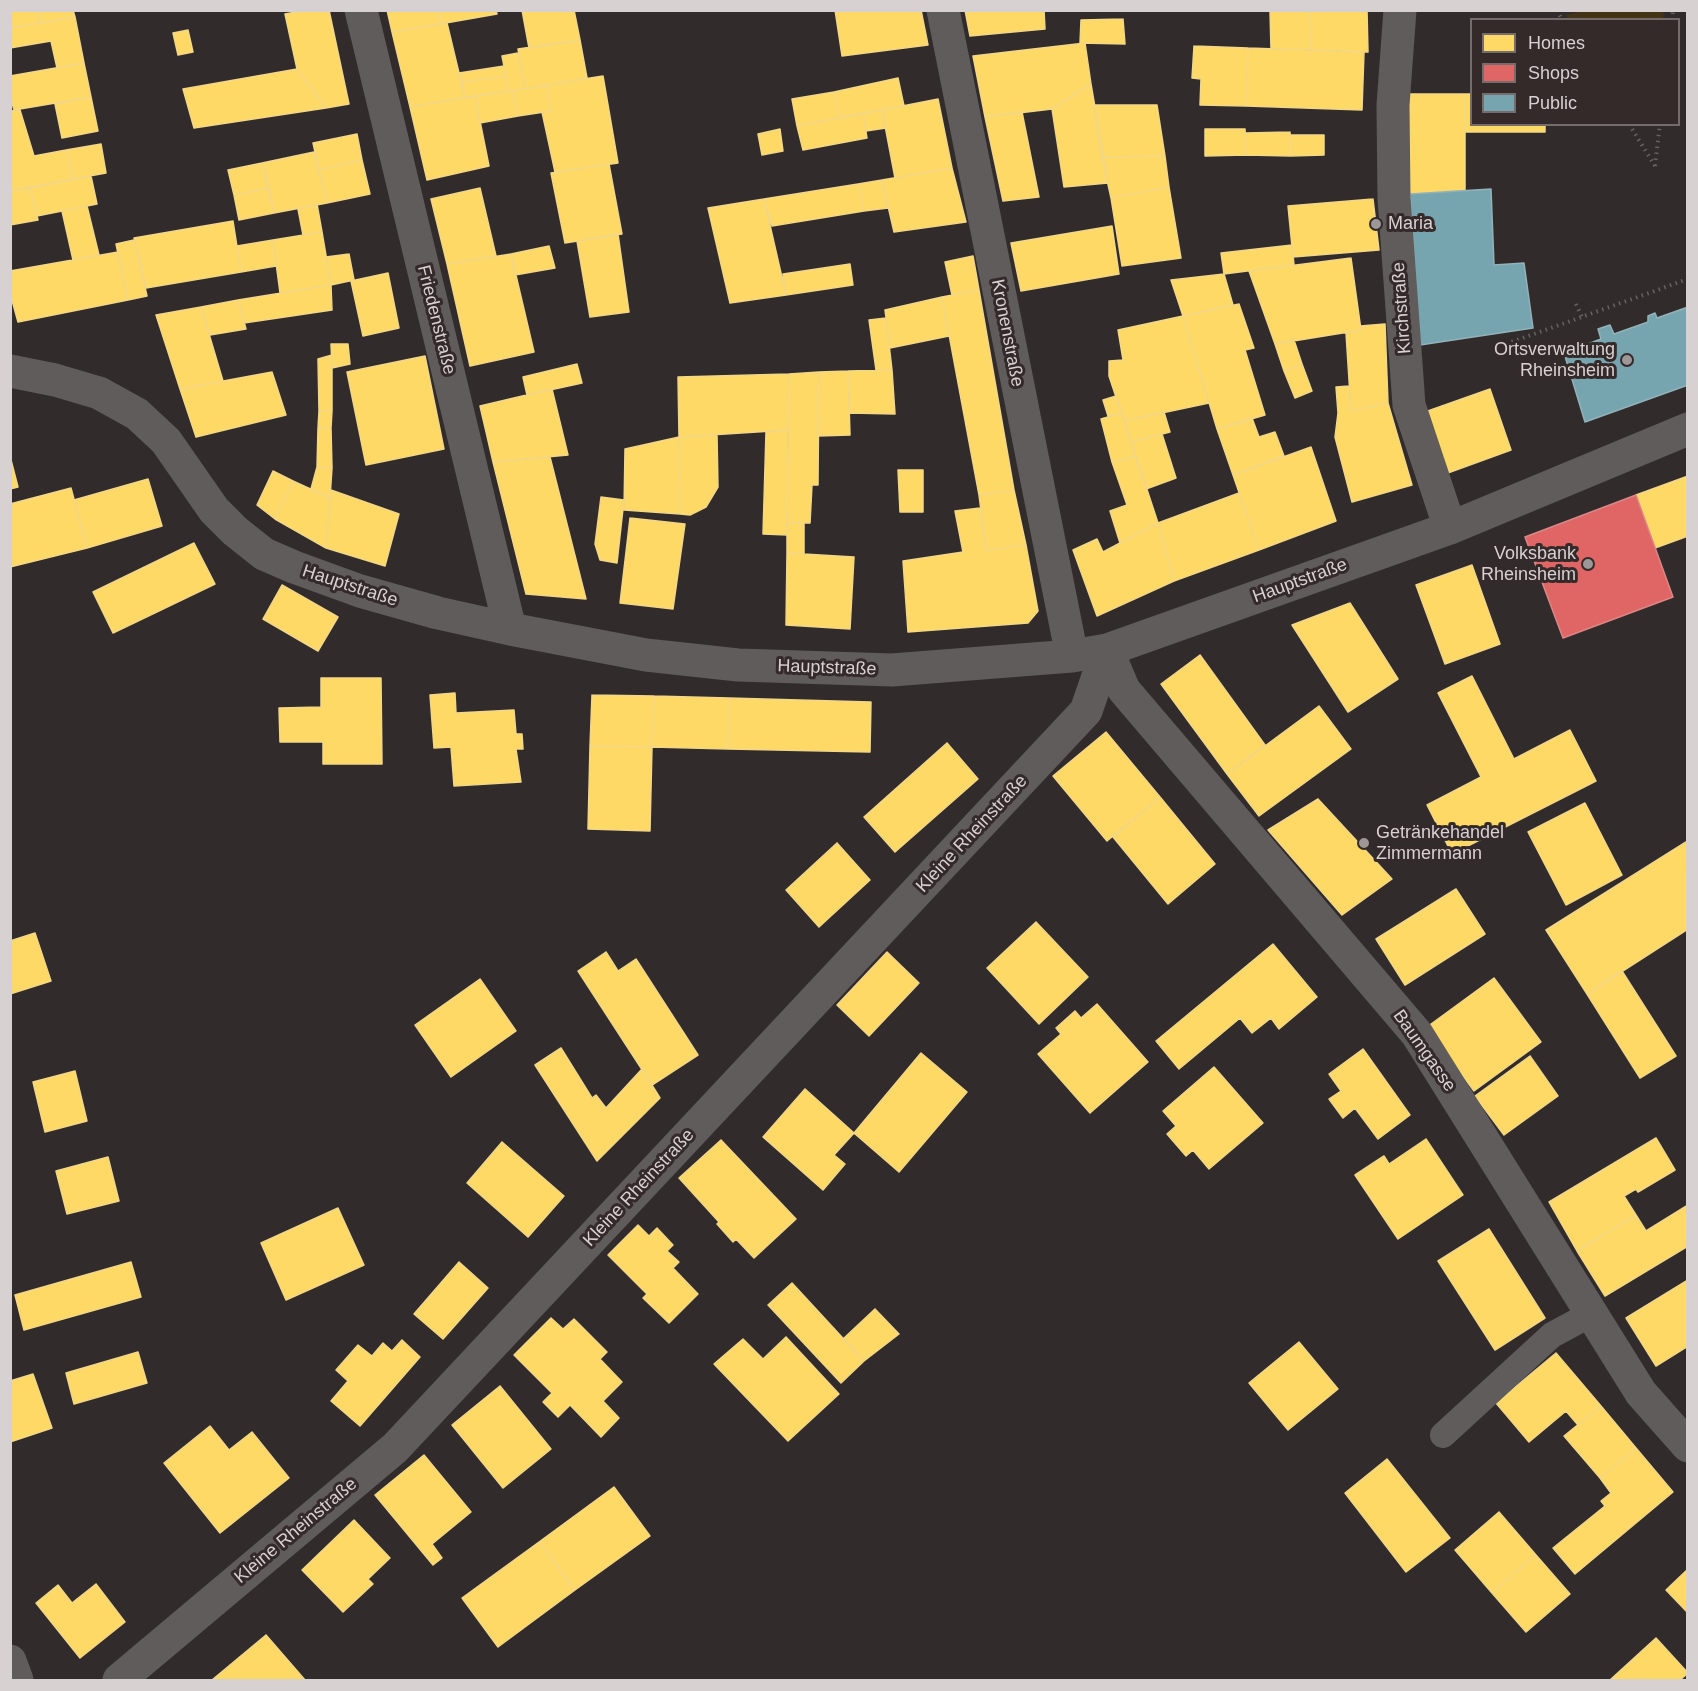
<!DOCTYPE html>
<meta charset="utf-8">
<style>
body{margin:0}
#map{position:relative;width:1698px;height:1691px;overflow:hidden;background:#312c2b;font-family:Arial,sans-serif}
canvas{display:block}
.frame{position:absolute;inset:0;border:12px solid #d7d1d1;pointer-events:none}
.legend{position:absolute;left:1470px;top:18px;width:210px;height:108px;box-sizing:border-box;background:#332a29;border:2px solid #756d6c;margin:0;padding:8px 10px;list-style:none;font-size:18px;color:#d7d1d1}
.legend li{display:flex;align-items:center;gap:12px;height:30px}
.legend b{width:30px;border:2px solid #756d6c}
</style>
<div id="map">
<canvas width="1698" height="1691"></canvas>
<div class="frame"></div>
<ul class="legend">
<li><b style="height:16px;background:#ffd966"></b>Homes</li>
<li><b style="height:16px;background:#e06666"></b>Shops</li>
<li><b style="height:16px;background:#76a5af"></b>Public</li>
</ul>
</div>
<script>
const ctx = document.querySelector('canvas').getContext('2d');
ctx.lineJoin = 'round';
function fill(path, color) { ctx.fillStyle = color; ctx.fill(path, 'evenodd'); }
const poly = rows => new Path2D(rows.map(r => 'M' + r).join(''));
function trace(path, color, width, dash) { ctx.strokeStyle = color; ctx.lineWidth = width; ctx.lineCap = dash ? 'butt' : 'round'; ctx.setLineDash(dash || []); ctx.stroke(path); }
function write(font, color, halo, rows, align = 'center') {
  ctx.font = font + ' Arial,sans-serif'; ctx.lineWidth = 6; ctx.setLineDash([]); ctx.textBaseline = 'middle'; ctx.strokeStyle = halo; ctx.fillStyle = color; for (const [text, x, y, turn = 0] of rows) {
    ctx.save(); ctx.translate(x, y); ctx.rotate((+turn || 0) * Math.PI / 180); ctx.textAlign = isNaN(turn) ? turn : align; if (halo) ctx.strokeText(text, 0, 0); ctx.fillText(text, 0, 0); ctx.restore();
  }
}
const green = poly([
 [1583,11,1583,10,1664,11,1663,20,1569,20,1566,15]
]);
const homes = poly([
 [10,10,38,10,40,23,10,28,10,10],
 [38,10,73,10,75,17,40,23,38,10],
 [307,10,329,10,349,104,326,108,297,69,285,14,307,10],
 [387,10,438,10,440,24,392,32,387,10],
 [438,10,496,10,497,14,440,24,438,10],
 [522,10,574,10,580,40,529,48,522,10],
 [835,10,921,10,928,45,842,56,835,10],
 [965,10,1044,10,1045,29,970,36,965,10],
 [1285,10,1310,10,1311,50,1271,49,1270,11,1285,10],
 [1310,10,1367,10,1368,52,1311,50,1310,10],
 [75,17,84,63,57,68,51,41,10,48,10,28,75,17],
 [1123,19,1125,44,1080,43,1081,20,1123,19],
 [447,23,465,98,410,107,392,32,447,23],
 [188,30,193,52,178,55,173,33,188,30],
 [580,40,587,78,525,89,518,49,580,40],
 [1085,43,1091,84,1052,109,985,117,973,56,1085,43],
 [1194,46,1248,48,1246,106,1200,105,1201,79,1192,78,1194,46],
 [1248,48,1364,52,1362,110,1246,106,1248,48],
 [518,53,525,89,509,91,502,56,518,53],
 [84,63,91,97,14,110,10,95,10,76,84,63],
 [504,66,506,76,462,82,459,73,504,66],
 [297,69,326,108,194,128,183,89,297,69],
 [506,76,509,91,465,98,462,82,506,76],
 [603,76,618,163,555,172,542,112,551,111,546,85,603,76],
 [898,78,904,106,839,118,834,92,898,78],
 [1091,84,1108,183,1064,187,1052,109,1091,84],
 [546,85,551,111,518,116,513,91,546,85],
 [509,91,513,91,518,116,480,123,475,96,509,91],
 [834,92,839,118,797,126,792,99,834,92],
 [1407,94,1465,94,1465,190,1410,194,1407,94],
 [1465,94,1472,94,1472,124,1545,124,1545,132,1465,132,1465,94],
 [475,96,489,166,427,180,410,107,475,96],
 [91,97,98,131,62,138,55,104,91,97],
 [938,99,952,168,895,178,882,110,938,99],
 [1094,105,1157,105,1165,156,1102,157,1094,105],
 [20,110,34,156,66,150,73,179,10,191,10,111,20,110],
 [882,110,886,128,866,131,863,113,882,110],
 [1022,112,1039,197,1003,201,985,117,1022,112],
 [863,113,867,138,803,150,797,126,863,113],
 [780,129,783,151,762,155,758,134,780,129],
 [1205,129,1245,129,1246,155,1205,156,1205,129],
 [1290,132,1291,156,1246,155,1245,133,1290,132],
 [357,134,362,160,319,170,313,143,357,134],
 [1290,135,1324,135,1324,155,1291,156,1290,135],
 [101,144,106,173,73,179,66,150,101,144],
 [314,152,327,203,274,213,262,163,314,152],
 [1165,156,1169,187,1111,198,1102,157,1165,156],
 [362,160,370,194,327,203,319,170,362,160],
 [262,163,269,188,234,195,228,170,262,163],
 [609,164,622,234,565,243,551,173,609,164],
 [952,168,966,222,894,232,882,180,952,168],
 [91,176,97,204,37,216,30,188,91,176],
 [882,180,888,208,864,211,858,184,882,180],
 [858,184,864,211,772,226,764,199,858,184],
 [1169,187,1181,258,1122,266,1111,198,1169,187],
 [30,188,38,220,10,225,10,191,30,188],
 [269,188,274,213,239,220,234,195,269,188],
 [480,188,496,256,447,264,431,199,480,188],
 [764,199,786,295,730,303,708,208,764,199],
 [1373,199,1379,250,1293,257,1288,206,1373,199],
 [317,204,322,232,303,235,298,209,317,204],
 [87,206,99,255,73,260,62,211,87,206],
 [233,221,241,272,146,288,134,238,233,221],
 [1112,226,1119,274,1021,291,1011,243,1112,226],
 [322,232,331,285,280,293,273,240,322,232],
 [618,234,629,312,590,317,577,241,618,234],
 [134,240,147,296,128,300,116,244,134,240],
 [273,240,276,266,241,272,237,246,273,240],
 [1292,245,1294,265,1224,274,1221,253,1292,245],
 [549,246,555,268,515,275,511,254,549,246],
 [118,252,128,300,18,322,10,293,10,271,118,252],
 [349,254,354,280,331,285,326,257,349,254],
 [511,254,534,352,470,366,447,264,511,254],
 [973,256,979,290,952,295,945,262,973,256],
 [1351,258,1361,330,1275,344,1249,271,1351,258],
 [850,264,853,285,786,295,783,274,850,264],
 [388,273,399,328,363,336,351,281,388,273],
 [1224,274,1233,305,1183,316,1171,280,1224,274],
 [331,285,332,310,244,323,238,300,331,285],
 [979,290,1014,490,979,495,942,297,979,290],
 [942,297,949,336,890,348,885,310,942,297],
 [238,300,246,329,210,335,201,307,238,300],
 [1239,304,1254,348,1245,350,1265,415,1217,429,1183,316,1239,304],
 [201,307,223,381,180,389,156,315,201,307],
 [1183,316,1209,403,1124,421,1109,376,1109,361,1123,360,1118,330,1183,316],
 [886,318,892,370,876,370,869,320,886,318],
 [1385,324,1388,403,1351,411,1346,333,1361,330,1360,326,1385,324],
 [1294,340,1302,364,1284,371,1275,344,1294,340],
 [331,344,348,344,350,364,332,368,331,344],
 [332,355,332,411,319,411,318,359,332,355],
 [425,356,444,449,366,465,347,372,425,356],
 [577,364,582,383,527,395,523,377,577,364],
 [1302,364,1312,391,1295,398,1284,371,1302,364],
 [892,370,895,414,850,413,848,371,892,370],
 [848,371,850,435,818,436,819,372,848,371],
 [272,372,286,415,196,437,180,389,272,372],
 [819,372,818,485,812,485,810,523,787,523,789,374,819,372],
 [789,374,788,430,679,437,678,377,789,374],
 [1349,386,1351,411,1388,403,1412,485,1352,502,1335,437,1338,413,1336,387,1349,386],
 [552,389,568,455,493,462,480,406,552,389],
 [1490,389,1511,450,1445,474,1425,412,1490,389],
 [1116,396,1122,413,1108,416,1103,400,1116,396],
 [319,411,332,411,331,428,318,428,319,411],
 [1164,412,1170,432,1131,442,1124,421,1164,412],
 [1122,413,1136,456,1112,462,1101,419,1122,413],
 [1252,418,1259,437,1275,432,1284,456,1233,475,1217,429,1252,418],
 [318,428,331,428,332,468,317,467,318,428],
 [788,430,787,535,763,534,766,432,788,430],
 [1162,434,1176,478,1146,489,1131,442,1162,434],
 [717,435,718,487,706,507,690,515,680,514,679,437,717,435],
 [679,437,680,514,624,510,625,449,679,437],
 [1311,447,1336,521,1259,550,1233,475,1311,447],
 [10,456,18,487,10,489,10,456],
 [1136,456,1158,523,1120,543,1110,511,1127,505,1112,462,1136,456],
 [550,457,586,599,526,594,493,462,550,457],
 [317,467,332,468,330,498,311,489,317,467],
 [898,470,923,470,923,512,900,512,898,470],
 [273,471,293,481,275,519,257,505,273,471],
 [1688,476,1688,536,1655,548,1636,495,1688,476],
 [148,479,162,526,87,548,74,500,148,479],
 [293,481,330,498,326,548,275,519,293,481],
 [71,488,87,548,10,567,10,504,71,488],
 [331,490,399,514,385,566,326,548,331,490],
 [1014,490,1026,545,986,550,979,495,1014,490],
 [1239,493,1259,550,1174,581,1158,523,1239,493],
 [601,497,624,500,617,563,600,560,595,544,601,497],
 [980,508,986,550,1026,545,1038,611,1028,623,908,632,903,561,963,552,955,511,980,508],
 [630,518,685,524,673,609,620,603,630,518],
 [787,523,804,523,804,554,787,553,787,523],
 [1158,523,1174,581,1097,616,1073,550,1097,539,1103,552,1158,523],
 [194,543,215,584,113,633,93,592,194,543],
 [787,553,854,557,850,629,786,625,787,553],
 [1472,565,1500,644,1445,664,1416,585,1472,565],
 [282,585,338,617,318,651,263,619,282,585],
 [1350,603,1398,679,1348,712,1292,625,1350,603],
 [1200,655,1265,745,1227,774,1161,684,1200,655],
 [1472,676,1514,759,1570,730,1596,781,1452,854,1427,805,1481,777,1438,693,1472,676],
 [321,678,381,678,382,764,323,764,323,742,280,742,279,708,321,707,321,678],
 [455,693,456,713,514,710,516,734,522,734,523,749,516,749,521,782,454,786,451,747,434,748,430,695,455,693],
 [592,695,654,696,652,747,590,746,592,695],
 [654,696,729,698,728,749,652,747,654,696],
 [729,698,871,702,870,752,728,749,729,698],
 [1319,706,1351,749,1259,816,1227,774,1319,706],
 [1106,732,1160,797,1107,841,1053,776,1106,732],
 [947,743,978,779,895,852,864,817,947,743],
 [590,746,652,747,650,831,588,829,590,746],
 [1160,797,1215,864,1168,904,1113,837,1160,797],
 [1318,799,1392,879,1342,915,1268,830,1318,799],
 [1585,803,1622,875,1566,905,1528,832,1585,803],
 [1686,842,1688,929,1587,994,1546,930,1686,842],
 [837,843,870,880,819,927,786,890,837,843],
 [1456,889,1485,934,1405,985,1376,939,1456,889],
 [1036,922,1088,977,1039,1024,987,968,1036,922],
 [35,933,51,981,10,994,10,941,35,933],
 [1273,944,1317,997,1279,1029,1271,1018,1252,1033,1240,1018,1179,1069,1156,1041,1273,944],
 [606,952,618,971,636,959,698,1055,652,1085,578,971,606,952],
 [887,952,919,983,869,1036,837,1005,887,952],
 [1622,971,1676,1056,1640,1078,1587,994,1622,971],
 [1494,978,1541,1042,1474,1091,1427,1027,1494,978],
 [480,979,516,1031,451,1077,415,1025,480,979],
 [1097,1004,1148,1062,1090,1113,1038,1054,1061,1034,1056,1028,1075,1011,1081,1018,1097,1004],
 [561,1048,592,1098,596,1095,606,1108,642,1069,660,1098,597,1161,535,1065,561,1048],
 [1363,1049,1410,1115,1378,1139,1355,1108,1343,1118,1329,1099,1341,1091,1329,1074,1363,1049],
 [921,1053,967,1092,899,1172,854,1133,921,1053],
 [1530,1056,1558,1096,1504,1135,1475,1096,1530,1056],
 [1214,1067,1263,1123,1209,1169,1193,1150,1186,1156,1167,1134,1176,1126,1163,1111,1214,1067],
 [75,1071,87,1121,45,1132,33,1082,75,1071],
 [805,1089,854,1133,834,1155,845,1164,823,1190,763,1137,805,1089],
 [1656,1138,1675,1170,1638,1192,1636,1189,1624,1196,1636,1215,1577,1251,1549,1202,1656,1138],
 [1426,1139,1463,1195,1398,1239,1355,1175,1384,1156,1389,1164,1426,1139],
 [721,1140,796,1219,754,1258,736,1239,733,1242,717,1224,719,1222,679,1178,721,1140],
 [502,1142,564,1196,528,1237,467,1183,502,1142],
 [108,1157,119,1201,67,1214,56,1171,108,1157],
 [1688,1205,1688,1246,1605,1296,1577,1251,1636,1215,1646,1231,1688,1205],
 [338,1208,364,1265,286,1300,261,1243,338,1208],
 [638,1225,649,1236,657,1228,673,1245,667,1251,679,1262,673,1268,698,1294,669,1323,643,1298,647,1294,608,1255,638,1225],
 [1489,1229,1545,1318,1495,1350,1438,1261,1489,1229],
 [131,1262,141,1297,24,1330,15,1295,131,1262],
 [459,1262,488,1288,443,1339,414,1314,459,1262],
 [1688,1280,1688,1346,1656,1366,1626,1318,1688,1280],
 [792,1283,864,1361,841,1383,768,1305,792,1283],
 [875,1309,899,1334,864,1361,843,1339,875,1309],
 [551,1318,563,1329,574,1319,607,1352,600,1359,622,1382,603,1401,619,1418,601,1437,570,1405,558,1417,543,1402,552,1393,514,1355,551,1318],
 [786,1337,839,1394,788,1441,714,1364,743,1339,763,1359,786,1337],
 [402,1340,420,1357,360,1426,331,1401,348,1381,336,1370,358,1345,372,1356,383,1343,392,1351,402,1340],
 [1299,1342,1338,1389,1288,1430,1249,1383,1299,1342],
 [138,1352,147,1383,74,1404,66,1373,138,1352],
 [1556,1353,1601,1406,1578,1425,1566,1411,1529,1442,1496,1403,1556,1353],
 [33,1374,52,1428,10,1442,10,1381,33,1374],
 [500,1386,551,1449,503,1488,452,1425,500,1386],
 [1601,1406,1636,1448,1600,1478,1564,1436,1601,1406],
 [210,1426,229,1450,252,1432,289,1478,220,1533,164,1463,210,1426],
 [1636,1448,1673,1492,1575,1574,1553,1548,1605,1506,1601,1501,1611,1493,1600,1478,1636,1448],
 [424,1455,471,1512,432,1544,442,1558,433,1565,375,1495,424,1455],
 [1387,1459,1450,1538,1406,1572,1345,1493,1387,1459],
 [614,1487,650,1536,575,1590,539,1542,614,1487],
 [1499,1512,1536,1555,1492,1593,1455,1550,1499,1512],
 [354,1520,390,1558,368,1579,373,1584,343,1612,302,1570,354,1520],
 [539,1542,575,1590,498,1647,462,1598,539,1542],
 [1536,1555,1570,1594,1526,1632,1492,1593,1536,1555],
 [1688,1569,1688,1613,1666,1590,1688,1569],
 [96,1584,125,1622,80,1658,36,1603,58,1585,72,1603,96,1584],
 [266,1635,305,1680,212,1680,266,1635],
 [1656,1638,1688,1673,1680,1680,1610,1680,1656,1638]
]);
const shops = poly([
 [1636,495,1673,597,1563,638,1525,537,1636,495]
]);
const public = poly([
 [1491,189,1494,265,1524,263,1533,328,1420,345,1410,194,1491,189],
 [1688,307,1688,385,1585,422,1564,353,1601,339,1598,329,1610,325,1614,334,1648,322,1648,316,1655,313,1657,318,1688,307]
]);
const path = poly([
 [1557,10,1562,20],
 [1672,20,1673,10],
 [1629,124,1655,166],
 [1655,166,1660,124],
 [1576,304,1582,317],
 [1506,344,1688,279]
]);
const lane = poly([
 [1443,1435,1552,1335,1591,1314]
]);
const street = poly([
 [361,10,510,629],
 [943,10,1072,656],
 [1400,10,1393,105,1394,198,1409,405,1450,528],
 [10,371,55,380,99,393,137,414,166,441,214,510,235,531,264,554,294,567,360,591,438,613,510,629,646,655,738,665,892,670,1072,656,1107,650,1450,528,1688,429],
 [1107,650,1124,690,1417,1034,1641,1393,1688,1446],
 [10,1661,17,1680],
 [119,1680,395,1448,1086,711,1107,650]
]);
const markers = [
 [1376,224,6,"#9d9797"],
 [1627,360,6,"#9d9797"],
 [1588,564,6,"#9d9797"],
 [1364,843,6,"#9d9797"]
];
const poiNames = [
 ["Maria",1388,224],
 ["Ortsverwaltung",1615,350,"right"],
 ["Rheinsheim",1615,371,"right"],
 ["Volksbank",1576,554,"right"],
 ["Rheinsheim",1576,575,"right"],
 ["Getränkehandel",1376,833],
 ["Zimmermann",1376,854]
];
const streetNames = [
 ["Kirchstraße",1402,308,-94],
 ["Friedenstraße",436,320,76],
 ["Kronenstraße",1007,333,79],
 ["Hauptstraße",1300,581,-20],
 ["Hauptstraße",350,586,18],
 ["Hauptstraße",827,668,2],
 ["Kleine Rheinstraße",972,834,-47],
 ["Baumgasse",1424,1051,55],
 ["Kleine Rheinstraße",639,1188,-47],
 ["Kleine Rheinstraße",296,1531,-40]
];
fill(green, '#443315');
fill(homes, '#ffd966');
trace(homes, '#f3d786', 1.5);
fill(shops, '#e06666');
trace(shops, '#dd8686', 1.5);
fill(public, '#76a5af');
trace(public, '#93b2b9', 1.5);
trace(path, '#656261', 4, [1.5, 4.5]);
trace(lane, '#5f5c5b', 26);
trace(street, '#5f5c5b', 33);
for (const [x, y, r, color] of markers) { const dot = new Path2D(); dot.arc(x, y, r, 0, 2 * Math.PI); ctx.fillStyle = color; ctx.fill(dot); trace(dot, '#332a29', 2); }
write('18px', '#d7d1d1', '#332a29', poiNames, 'left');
write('18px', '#d7d1d1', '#332a29', streetNames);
</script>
